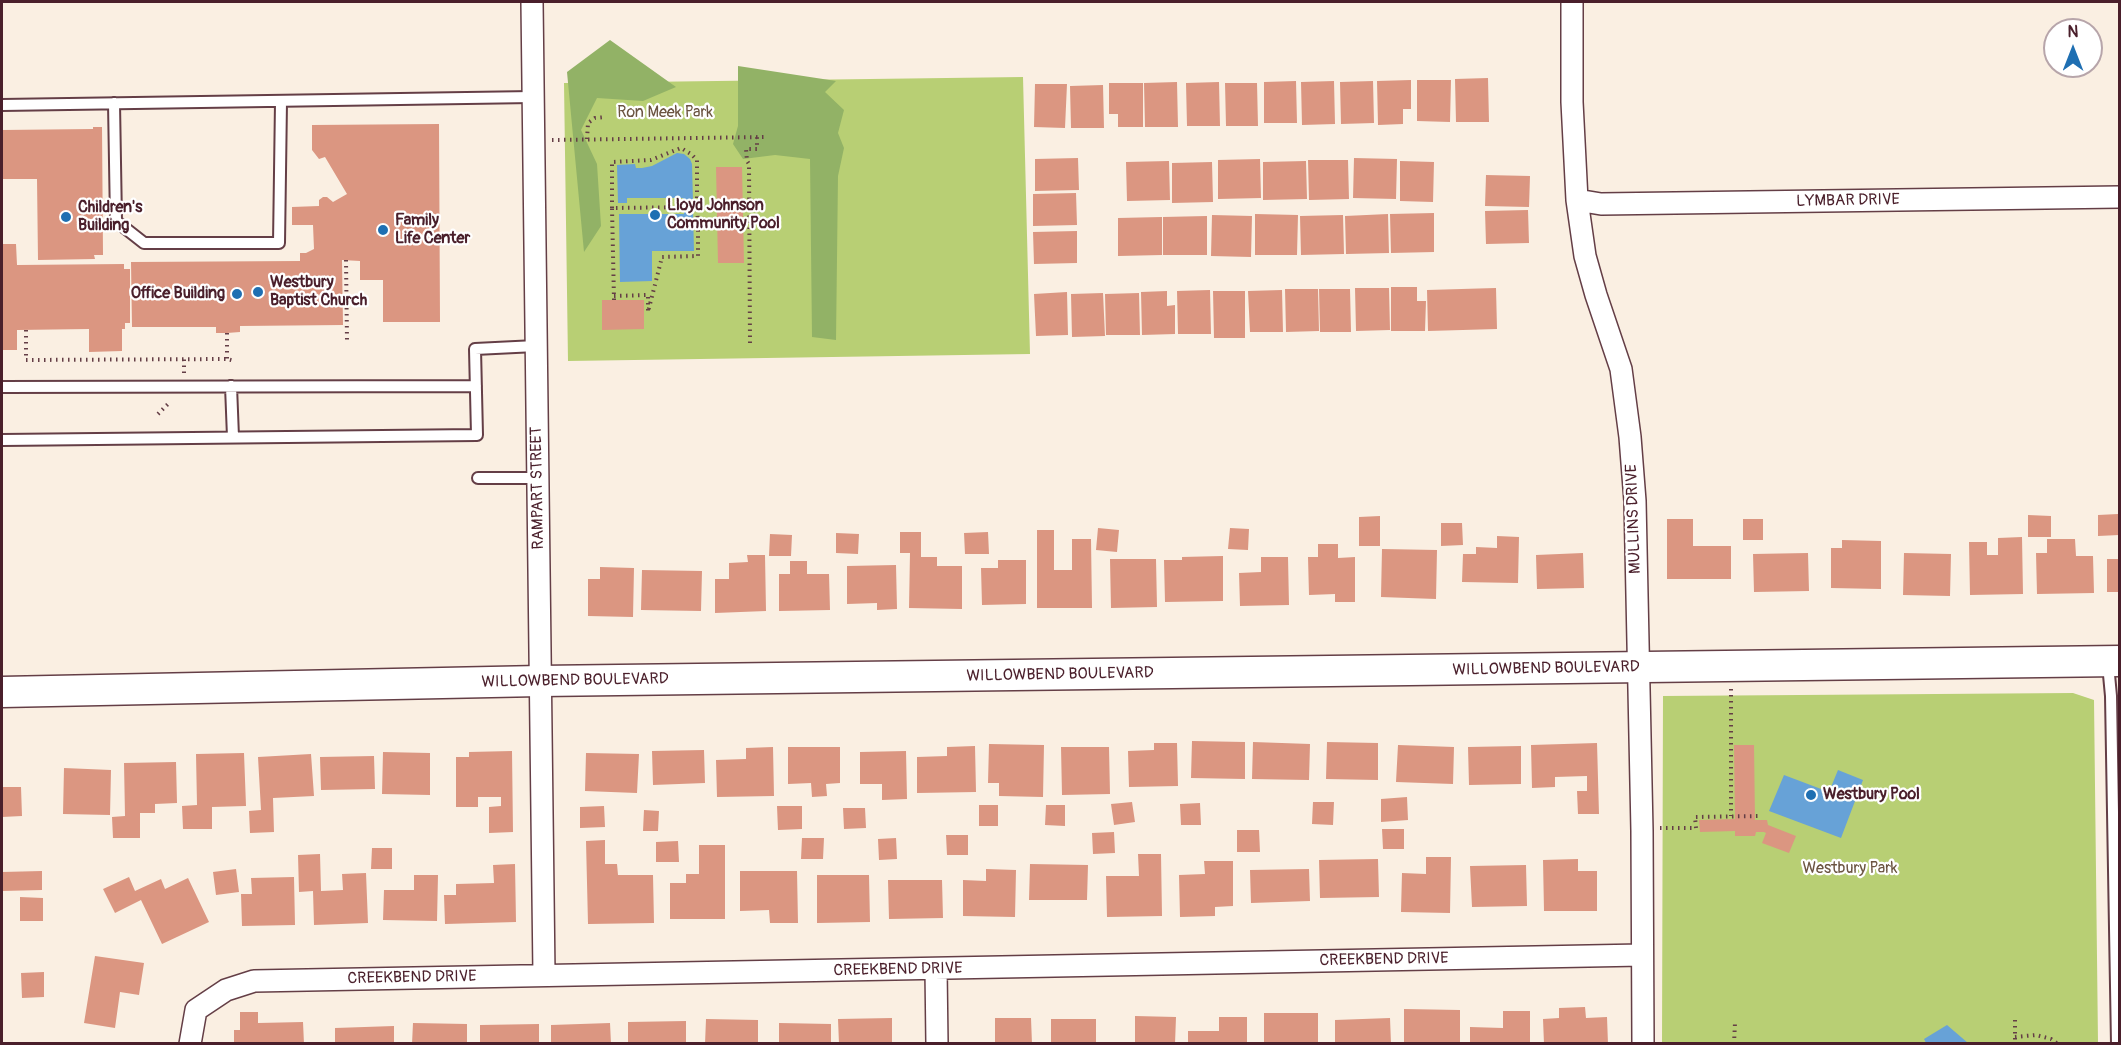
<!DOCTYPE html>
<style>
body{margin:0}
#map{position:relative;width:2121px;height:1045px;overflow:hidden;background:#faefe2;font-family:Pangolin,sans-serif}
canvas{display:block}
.frame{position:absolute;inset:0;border:3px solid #4a1f2b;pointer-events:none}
.north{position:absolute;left:2043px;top:18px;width:60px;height:60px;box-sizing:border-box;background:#fff;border:2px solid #b7a5aa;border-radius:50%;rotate:0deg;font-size:16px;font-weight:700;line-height:24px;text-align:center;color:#4a1f2b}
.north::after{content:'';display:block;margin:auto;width:21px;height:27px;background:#1f6fb2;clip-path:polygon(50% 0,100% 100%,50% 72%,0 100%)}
</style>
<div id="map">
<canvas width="2121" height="1045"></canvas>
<div class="frame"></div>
<div class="north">N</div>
</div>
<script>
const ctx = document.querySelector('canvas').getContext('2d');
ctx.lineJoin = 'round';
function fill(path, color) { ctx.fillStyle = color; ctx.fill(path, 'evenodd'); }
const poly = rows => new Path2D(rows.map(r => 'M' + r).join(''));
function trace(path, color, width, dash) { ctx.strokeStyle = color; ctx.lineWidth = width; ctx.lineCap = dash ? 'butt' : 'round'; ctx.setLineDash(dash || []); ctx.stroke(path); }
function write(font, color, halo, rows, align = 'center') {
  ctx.font = font + ' Pangolin,sans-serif'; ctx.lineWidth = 4.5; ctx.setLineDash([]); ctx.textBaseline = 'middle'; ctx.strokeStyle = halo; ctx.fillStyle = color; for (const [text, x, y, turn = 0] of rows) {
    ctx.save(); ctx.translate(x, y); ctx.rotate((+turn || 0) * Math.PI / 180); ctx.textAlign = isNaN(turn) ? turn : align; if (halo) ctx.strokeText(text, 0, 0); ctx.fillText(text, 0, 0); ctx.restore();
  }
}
const green = poly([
 [1023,77,1030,354,568,361,564,83],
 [2073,693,2094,700,2098,1043,1662,1044,1663,696]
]);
const forest = poly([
 [610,40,676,87,643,101,597,98,581,130,597,164,601,226,584,252,567,72],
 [738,66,836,81,825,92,844,110,838,133,844,148,838,176,836,340,812,337,810,159,775,155,743,159,733,144,738,126]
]);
const water = poly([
 [677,153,684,154,690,159,692,164,693,202,684,202,683,198,627,198,627,203,618,203,617,165,635,164,636,168,642,168,652,166],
 [684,210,693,210,694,251,652,251,652,281,620,282,619,214,684,214],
 [1838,770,1863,780,1841,838,1769,811,1784,775,1829,792],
 [1947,1025,1968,1043,1926,1043,1924,1039]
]);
const building = poly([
 [1488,78,1489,122,1456,122,1455,79],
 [1411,80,1411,109,1403,109,1403,124,1378,125,1377,81],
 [1417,80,1451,80,1450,122,1417,121],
 [1296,81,1297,123,1264,123,1264,82],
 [1334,81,1335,124,1302,125,1301,82],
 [1373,81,1374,123,1341,124,1340,82],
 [1177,82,1178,127,1145,127,1144,83],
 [1219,82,1220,126,1187,126,1186,83],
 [1109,83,1143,83,1143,127,1118,127,1118,114,1109,114],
 [1225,83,1257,83,1258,126,1226,126],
 [1035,84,1067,84,1065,128,1034,127],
 [1103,85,1104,128,1071,128,1070,86],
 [439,124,440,322,383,322,383,280,360,280,360,261,342,260,343,325,240,326,240,332,227,333,216,333,216,327,132,327,131,262,300,261,300,253,306,253,314,249,313,225,292,225,292,207,319,206,319,200,323,197,327,197,333,202,347,194,325,157,319,159,312,150,312,125],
 [93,127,102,127,103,255,94,255,95,259,38,260,37,179,2,179,2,130,93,129],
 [1078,158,1079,190,1035,191,1035,159],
 [1354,158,1397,159,1396,199,1353,198],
 [1260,159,1261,198,1218,199,1218,160],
 [1308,160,1348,160,1349,199,1309,200],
 [1169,161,1170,200,1127,201,1126,162],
 [1306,161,1307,199,1263,200,1263,162],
 [1400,161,1434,162,1433,202,1400,201],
 [1212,162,1213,202,1172,203,1172,163],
 [716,167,742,167,744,263,718,263],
 [1486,175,1530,176,1529,207,1485,206],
 [1076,193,1077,225,1033,226,1033,194],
 [1528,210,1529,243,1486,244,1485,211],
 [1434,213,1434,252,1391,253,1390,214],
 [1255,214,1298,215,1297,255,1255,255],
 [1388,214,1389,253,1346,254,1345,216],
 [1212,215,1252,216,1251,257,1211,256],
 [1343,215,1344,254,1301,255,1300,216],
 [1207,216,1207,255,1163,255,1163,217],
 [1162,217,1162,255,1118,256,1118,218],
 [1077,231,1077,263,1034,264,1033,232],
 [2,244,16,244,17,265,124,264,124,269,130,269,130,323,125,323,125,329,122,329,122,351,89,352,89,329,17,330,17,350,2,350],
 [1391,287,1417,287,1417,301,1426,301,1425,331,1391,331],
 [1355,288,1389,288,1390,330,1356,331],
 [1496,288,1497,329,1428,331,1427,290],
 [1285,289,1318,289,1319,331,1286,332],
 [1319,289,1350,289,1351,332,1320,332],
 [1210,290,1211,334,1178,334,1177,291],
 [1282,290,1283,332,1250,332,1248,291],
 [1167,291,1167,306,1175,305,1175,334,1142,335,1141,292],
 [1213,291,1245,291,1245,338,1214,338],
 [1067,292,1068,335,1036,336,1034,294],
 [1103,293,1105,336,1072,337,1071,294],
 [1139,293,1140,335,1106,335,1105,294],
 [602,300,644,300,644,329,602,330],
 [2118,514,2119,535,2098,536,2098,515],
 [2028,515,2051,516,2051,537,2028,537],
 [1380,516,1380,546,1359,546,1359,517],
 [1667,519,1693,519,1693,546,1731,546,1731,579,1667,579],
 [1743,519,1763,519,1763,540,1743,540],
 [1441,523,1462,523,1463,545,1441,546],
 [1098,528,1119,530,1117,552,1096,550],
 [1230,528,1249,529,1248,550,1228,549],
 [1037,530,1054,530,1054,570,1072,570,1072,539,1091,539,1092,608,1037,608],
 [900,532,921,532,921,557,937,557,937,566,962,566,962,609,909,608,910,553,900,553],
 [988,532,989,554,965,554,964,533],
 [836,533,859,534,858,554,836,553],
 [770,534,792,535,791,556,769,556],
 [1497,536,1519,537,1518,583,1462,582,1463,554,1476,554,1476,547,1497,548],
 [2022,537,2023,594,1970,595,1969,542,1987,542,1987,555,1998,555,1998,538],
 [2047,539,2075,539,2076,556,2093,556,2094,593,2037,594,2036,553,2047,553],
 [1842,540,1881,541,1881,589,1831,588,1831,548,1842,548],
 [1318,544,1338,544,1338,558,1355,557,1355,602,1335,602,1335,594,1309,595,1308,557,1318,557],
 [1382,549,1437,550,1436,599,1381,597],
 [1583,553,1584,588,1537,589,1536,555],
 [1808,553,1809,591,1754,592,1753,554],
 [1904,553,1951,554,1950,596,1903,595],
 [747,555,765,555,766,611,715,613,715,579,729,579,729,563,748,562],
 [1223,556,1223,601,1165,602,1164,560,1182,560,1182,557],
 [1261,557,1288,557,1289,605,1240,606,1239,573,1261,572],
 [1110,559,1156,559,1157,607,1111,608],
 [2107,559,2120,559,2120,592,2107,592],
 [998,560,1026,560,1026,604,982,605,981,568,998,568],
 [790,561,807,561,807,574,829,574,830,610,779,611,779,574,790,574],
 [896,565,897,609,877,610,877,603,847,604,847,566],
 [600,567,634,568,633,617,588,616,588,579,600,579],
 [642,570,702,571,701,611,641,610],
 [1192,741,1245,742,1245,779,1191,778],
 [1253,742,1310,744,1309,780,1252,779],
 [1327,742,1378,743,1378,780,1326,779],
 [1154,743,1177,743,1178,786,1129,787,1128,751,1154,750],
 [1597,743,1599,814,1578,814,1577,791,1587,791,1587,776,1555,777,1555,787,1532,788,1531,745],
 [989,744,1044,745,1043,797,999,796,999,783,988,783],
 [1398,745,1454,747,1453,784,1396,782],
 [1734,745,1754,745,1755,820,1767,820,1768,825,1796,836,1789,853,1762,843,1766,833,1764,832,1756,832,1755,836,1735,836,1735,831,1700,832,1699,820,1735,819],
 [975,746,976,792,917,793,917,757,947,756,947,747],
 [1521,746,1521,784,1469,785,1468,747],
 [773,747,774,796,717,797,716,760,746,759,746,748],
 [788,747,840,747,840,783,826,784,827,796,812,797,811,783,788,784],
 [1061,747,1109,747,1110,794,1062,795],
 [704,750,705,783,653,785,652,751],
 [512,751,513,832,489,833,489,807,501,806,501,797,478,797,478,807,456,807,456,757,469,757,469,752],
 [906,751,907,799,882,800,882,784,860,784,860,752],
 [383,752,430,753,430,795,382,794],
 [244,753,246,806,212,807,212,829,183,829,182,806,197,805,196,754],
 [586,753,639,754,637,793,585,791],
 [311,754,314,796,273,798,274,832,250,833,249,811,261,810,258,757],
 [374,756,375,789,321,790,320,757],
 [176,762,177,803,155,804,155,813,140,813,140,838,113,838,112,817,125,816,124,763],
 [64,768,111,770,110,815,63,814],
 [2,787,21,787,22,816,2,817],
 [1407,797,1408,820,1381,822,1381,799],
 [1132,802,1135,822,1114,825,1111,804],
 [1313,802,1334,802,1333,825,1312,824],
 [1200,803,1201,825,1181,825,1180,804],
 [979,805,998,805,998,826,979,826],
 [1046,805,1065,805,1065,826,1045,825],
 [604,806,605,827,580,828,580,807],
 [777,806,802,806,802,829,778,830],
 [843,808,865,808,866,828,844,829],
 [644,810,659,811,658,831,643,831],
 [1382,829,1404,829,1404,849,1383,849],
 [1237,830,1259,830,1260,852,1237,852],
 [1114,832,1115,853,1093,854,1092,833],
 [946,835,968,835,968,855,947,855],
 [802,838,824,838,823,859,801,859],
 [896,838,897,859,879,860,878,839],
 [605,840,605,864,617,864,618,875,653,875,654,923,588,924,586,841],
 [678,841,679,862,656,862,656,842],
 [699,845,725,845,725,919,670,919,670,883,686,883,686,874,699,874],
 [372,848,392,848,392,869,371,869],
 [320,854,321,891,343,890,342,874,366,873,368,923,314,925,313,891,299,892,298,855],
 [1138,854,1161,854,1162,916,1107,917,1106,876,1139,876],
 [1426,857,1451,857,1450,913,1401,912,1402,873,1426,874],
 [1378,859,1379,897,1320,898,1319,860],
 [1578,859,1578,871,1597,871,1597,911,1544,911,1543,860],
 [1204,861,1233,861,1233,906,1215,907,1215,916,1180,917,1179,875,1205,874],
 [515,864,516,922,445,924,444,895,456,895,456,884,494,883,493,865],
 [1030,864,1088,865,1087,900,1029,900],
 [1526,865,1527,906,1472,907,1470,866],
 [236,869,239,892,216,895,213,872],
 [986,869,1016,870,1015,917,963,916,963,880,986,881],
 [1309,869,1310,901,1251,903,1250,870],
 [42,871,42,890,2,891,2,872],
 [740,871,797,871,798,923,770,923,769,910,740,911],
 [414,875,438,875,437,921,383,920,384,890,414,890],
 [817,875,869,875,870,922,817,923],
 [129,877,135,891,161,879,165,889,188,878,209,922,162,944,141,900,115,913,103,889],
 [294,877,295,925,242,926,241,894,252,894,251,878],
 [888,880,942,880,943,918,889,919],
 [20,897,43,898,43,921,20,921],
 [95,956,144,963,139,995,120,992,115,1028,84,1023],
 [44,972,44,997,22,998,21,973],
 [1585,1007,1586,1018,1607,1017,1608,1044,1544,1044,1543,1019,1559,1018,1559,1008],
 [1404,1009,1460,1010,1460,1044,1404,1044],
 [1503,1011,1530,1011,1530,1044,1470,1044,1470,1027,1503,1028],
 [240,1012,258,1012,258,1023,303,1022,304,1044,234,1044,234,1030,240,1030],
 [1264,1013,1318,1013,1318,1044,1264,1044],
 [1135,1016,1176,1017,1175,1044,1135,1044],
 [1219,1017,1247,1017,1247,1044,1188,1044,1188,1031,1219,1031],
 [892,1018,892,1044,839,1044,838,1019],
 [995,1018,1031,1018,1032,1044,995,1044],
 [1390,1018,1391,1044,1335,1044,1335,1020],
 [706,1019,758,1020,758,1044,705,1044],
 [1051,1019,1096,1019,1096,1044,1051,1044],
 [686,1021,686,1044,628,1044,628,1022],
 [413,1023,467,1024,467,1044,412,1044],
 [610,1023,611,1044,551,1044,551,1025],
 [779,1023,831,1024,831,1044,779,1044],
 [539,1024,539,1044,480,1044,480,1025],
 [394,1026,394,1044,335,1044,335,1028]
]);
const path = poly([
 [587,139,588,123,595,118,606,117],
 [552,140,765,137,765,140],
 [612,208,612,162,651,160,681,148,691,154,697,160,697,207],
 [744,222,777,222],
 [346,260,347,340],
 [614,296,648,295,648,312,662,257,698,256,698,223],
 [614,300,612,208,697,207,698,223,717,223],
 [26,330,26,360,227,359,235,361],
 [227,333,227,359],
 [750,343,749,164,747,161,746,149,757,149,757,137],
 [184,373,184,359],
 [158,414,170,402],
 [1731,689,1731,816],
 [1660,828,1696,828,1695,817,1760,816],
 [2015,1020,2015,1044],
 [2015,1037,2036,1035,2051,1039,2058,1044],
 [1734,1044,1735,1023]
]);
const lane = poly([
 [114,103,116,221,144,243,279,243,281,102],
 [2,105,533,97],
 [231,386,233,437],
 [2,387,476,386],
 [2,440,477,435,475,349,536,346],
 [478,478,538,478],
 [2108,664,2111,696,2117,1044]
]);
const street = poly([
 [532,2,544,975],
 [1572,2,1572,102,1577,200,1585,256,1596,295,1621,369,1630,437,1635,501,1642,831,1643,1044],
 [1577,200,1601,204,2120,197],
 [936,969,937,1044],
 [190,1044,196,1010,226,990,254,981,1642,955]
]);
const secondary = poly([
 [2,692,540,681,2120,661]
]);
const markers = [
 [655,215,6,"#1f6fb2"],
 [66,217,6,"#1f6fb2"],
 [383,230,6,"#1f6fb2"],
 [258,292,6,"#1f6fb2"],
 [237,294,6,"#1f6fb2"],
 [1811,795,6,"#1f6fb2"]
];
const parkNames = [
 ["Ron Meek Park",665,113],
 ["Westbury Park",1850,869]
];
const streetNames = [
 ["LYMBAR DRIVE",1848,201,-1],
 ["RAMPART STREET",538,488,-91],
 ["MULLINS DRIVE",1634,519,-92],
 ["WILLOWBEND BOULEVARD",1546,669,-1],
 ["WILLOWBEND BOULEVARD",1060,675,-1],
 ["WILLOWBEND BOULEVARD",575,681,-1],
 ["CREEKBEND DRIVE",1384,960,-1],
 ["CREEKBEND DRIVE",898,970,-1],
 ["CREEKBEND DRIVE",412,978,-1]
];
const poiNames = [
 ["Lloyd Johnson",667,206],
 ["Community Pool",667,224],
 ["Children's",78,208],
 ["Building",78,226],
 ["Family",395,221],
 ["Life Center",395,239],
 ["Westbury",270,283],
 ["Baptist Church",270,301],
 ["Office Building",225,294,"right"],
 ["Westbury Pool",1823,795]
];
fill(green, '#b8cf74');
fill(forest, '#92b266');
fill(water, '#67a2d7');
fill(building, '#db9681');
trace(lane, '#643e46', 14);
trace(street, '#643e46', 24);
trace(secondary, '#643e46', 33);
trace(path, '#643e46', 4, [1.5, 4.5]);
trace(lane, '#fff', 10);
trace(street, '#fff', 21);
trace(secondary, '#fff', 30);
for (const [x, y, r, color] of markers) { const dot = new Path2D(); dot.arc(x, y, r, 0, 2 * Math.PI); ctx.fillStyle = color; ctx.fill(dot); trace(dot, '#fff', 2); }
write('16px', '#6b5441', '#fff', parkNames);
write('16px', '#4a1f2b', '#fff', streetNames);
write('bold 16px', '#4a1f2b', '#fff', poiNames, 'left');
</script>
